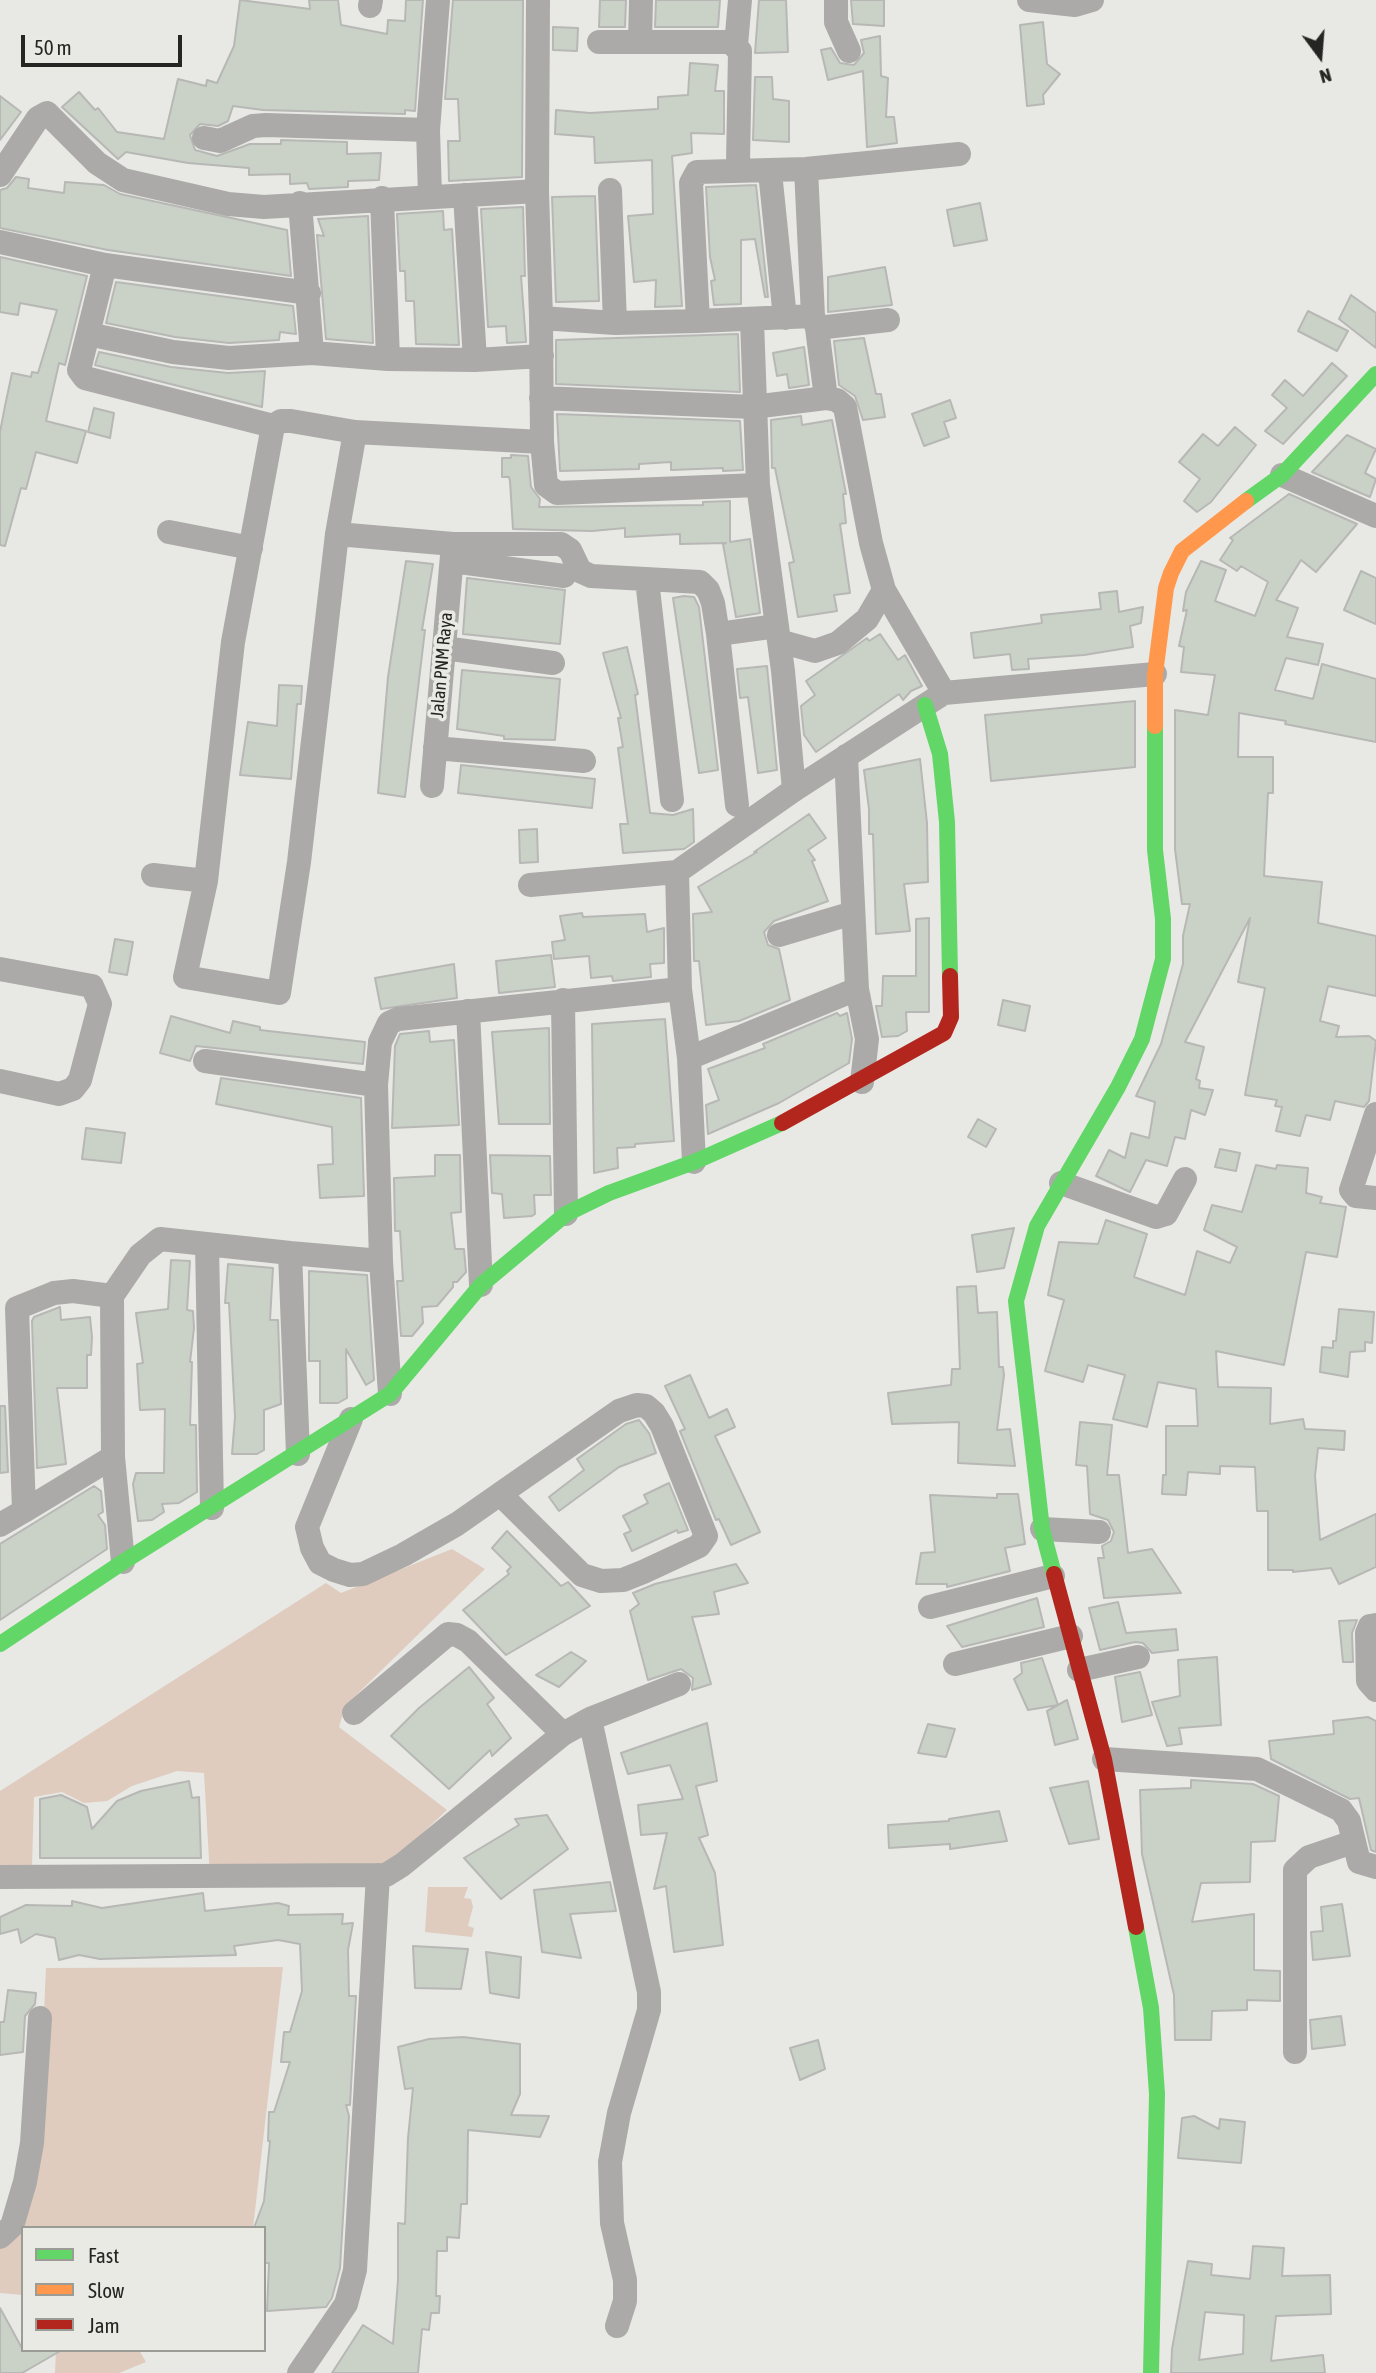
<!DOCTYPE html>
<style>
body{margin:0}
#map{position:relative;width:1376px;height:2373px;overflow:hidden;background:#e8e9e4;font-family:"Asap Condensed",sans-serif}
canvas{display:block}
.legend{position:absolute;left:21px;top:2226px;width:245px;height:126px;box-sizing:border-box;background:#e9eae3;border:2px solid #9b9c96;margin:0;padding:9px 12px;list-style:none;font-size:21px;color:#252623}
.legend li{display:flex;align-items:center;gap:14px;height:35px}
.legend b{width:35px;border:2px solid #9b9c96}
.north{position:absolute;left:1285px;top:21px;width:70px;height:70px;-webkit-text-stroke:5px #e9eae3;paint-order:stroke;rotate:164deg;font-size:19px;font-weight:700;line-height:28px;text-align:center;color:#252623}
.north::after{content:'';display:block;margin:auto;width:24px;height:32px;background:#252623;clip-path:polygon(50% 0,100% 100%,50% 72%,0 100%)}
.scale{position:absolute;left:21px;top:35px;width:161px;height:32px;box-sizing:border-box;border:4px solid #252623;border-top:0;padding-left:9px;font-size:21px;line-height:24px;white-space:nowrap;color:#252623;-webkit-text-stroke:5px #e9eae3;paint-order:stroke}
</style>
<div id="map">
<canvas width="1376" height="2373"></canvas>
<ul class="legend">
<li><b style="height:9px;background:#63d668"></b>Fast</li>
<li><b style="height:9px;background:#ff974d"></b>Slow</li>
<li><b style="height:9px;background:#b3261e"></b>Jam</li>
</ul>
<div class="north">N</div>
<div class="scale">50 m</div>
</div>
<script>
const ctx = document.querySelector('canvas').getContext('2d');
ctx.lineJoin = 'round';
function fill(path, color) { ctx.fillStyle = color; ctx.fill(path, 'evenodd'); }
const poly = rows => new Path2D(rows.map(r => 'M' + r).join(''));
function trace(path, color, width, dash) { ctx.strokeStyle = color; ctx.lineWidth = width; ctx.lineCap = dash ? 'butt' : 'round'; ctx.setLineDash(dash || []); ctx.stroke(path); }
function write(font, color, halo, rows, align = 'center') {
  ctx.font = font + ' "Asap Condensed",sans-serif'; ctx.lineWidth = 7; ctx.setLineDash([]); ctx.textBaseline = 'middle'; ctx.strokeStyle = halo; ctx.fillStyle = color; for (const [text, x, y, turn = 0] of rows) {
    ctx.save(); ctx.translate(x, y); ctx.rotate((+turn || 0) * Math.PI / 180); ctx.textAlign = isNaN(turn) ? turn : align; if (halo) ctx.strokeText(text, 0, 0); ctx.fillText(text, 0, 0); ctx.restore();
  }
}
const green = poly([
 [452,1549,485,1569,345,1706,339,1727,447,1810,378,1875,210,1877,204,1773,177,1771,132,1786,107,1801,84,1803,62,1792,34,1797,32,1867,0,1867,0,1791,326,1583,341,1593],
 [428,1887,468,1887,464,1898,471,1899,473,1907,468,1926,474,1928,472,1937,425,1932],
 [283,1967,253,2228,23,2228,23,2295,0,2293,0,2237,38,2149,46,1968],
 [56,2350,139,2350,146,2362,119,2373,55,2373]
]);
const building = poly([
 [240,0,310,9,309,0,338,0,341,25,387,34,388,20,405,21,406,0,423,0,415,111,405,110,405,114,263,110,233,106,228,121,218,126,200,124,190,135,195,150,217,156,250,144,281,144,281,140,347,142,347,154,381,153,379,180,348,181,348,187,309,189,307,183,290,184,290,174,249,175,249,168,188,163,126,152,118,159,62,107,79,92,95,110,98,108,117,132,164,139,178,79,206,86,207,80,217,83,234,46,240,0],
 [453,0,523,0,522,177,449,181,448,141,460,141,458,99,445,99,453,0],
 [600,0,626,0,625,27,599,27,600,0],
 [656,0,720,0,718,27,655,27,656,0],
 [759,0,786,0,788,52,755,53,759,0],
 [851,0,884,0,884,26,853,24,851,0],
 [1043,22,1047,64,1060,74,1043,95,1044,104,1027,106,1020,25,1043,22],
 [553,27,578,28,577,51,553,50,553,27],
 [880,36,881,76,888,78,886,117,894,117,897,143,867,147,863,71,828,80,821,50,831,48,840,63,854,65,864,53,861,40,880,36],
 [690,63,718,65,715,91,724,91,724,134,691,133,692,153,672,156,682,306,655,307,656,280,634,282,628,216,653,214,652,160,595,163,594,137,555,134,556,110,590,113,658,109,658,97,688,95,690,63],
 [755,77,772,77,773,99,789,101,789,142,753,140,755,77],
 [0,96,21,112,0,140,0,96],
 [16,177,29,179,28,188,64,193,65,182,104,185,120,194,287,230,291,276,108,250,0,228,0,190,7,188,16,177],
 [756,185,768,297,765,297,755,239,741,240,741,304,714,305,711,281,715,280,710,257,706,187,756,185],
 [595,196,599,301,556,302,552,197,595,196],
 [980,203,987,240,954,246,947,210,980,203],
 [523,207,525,276,521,276,526,342,507,343,506,326,488,327,481,209,523,207],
 [443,211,444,230,452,229,459,345,416,344,414,301,406,301,405,271,400,271,397,214,443,211],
 [368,216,373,343,326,339,317,235,324,236,318,219,368,216],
 [0,257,87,276,65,365,59,363,46,421,86,431,77,463,36,452,26,489,21,488,5,546,0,545,0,432,5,406,12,373,31,377,32,372,38,373,57,310,20,303,18,315,0,312,0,257],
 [885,267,892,305,828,312,828,277,885,267],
 [116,282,293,306,296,334,280,332,279,340,229,343,175,337,106,323,116,282],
 [1351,295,1376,313,1376,348,1339,319,1351,295],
 [1308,311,1348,331,1337,351,1298,331,1308,311],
 [738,334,740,392,556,384,556,340,738,334],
 [864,338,876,394,881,394,885,417,863,420,855,396,839,385,834,341,864,338],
 [804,347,809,385,789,388,787,374,777,376,773,353,804,347],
 [99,352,171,367,228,373,265,371,262,407,95,365,99,352],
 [1332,363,1347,376,1283,444,1265,431,1287,408,1272,395,1285,380,1303,396,1332,363],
 [950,400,956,418,944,422,949,437,924,446,912,414,950,400],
 [94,408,114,413,110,438,88,432,94,408],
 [557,414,740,421,743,470,723,471,723,468,671,470,671,462,639,464,639,469,560,471,557,414],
 [801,416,802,425,832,420,846,494,843,494,846,523,840,524,850,593,834,595,837,611,798,617,789,563,794,562,775,468,772,468,771,420,801,416],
 [1235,427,1256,445,1211,502,1197,512,1184,501,1200,479,1179,462,1203,434,1218,446,1235,427],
 [1347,435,1376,449,1365,473,1376,479,1370,497,1312,472,1347,435],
 [511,455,528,456,531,487,540,499,539,507,703,505,703,502,730,501,730,542,750,539,760,613,736,617,723,544,726,543,680,544,680,534,625,537,625,528,592,531,513,529,510,481,509,477,502,477,502,458,511,458,511,455],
 [1289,494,1357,524,1316,572,1301,560,1276,600,1298,608,1287,637,1323,644,1318,665,1286,658,1275,690,1313,699,1322,664,1376,679,1376,742,1285,724,1286,721,1239,713,1238,757,1273,757,1273,793,1268,793,1264,876,1322,882,1318,923,1376,936,1376,996,1328,986,1320,1021,1339,1026,1336,1037,1369,1036,1376,1041,1369,1101,1364,1107,1335,1101,1330,1120,1306,1115,1300,1136,1276,1131,1282,1107,1275,1106,1277,1100,1245,1095,1265,988,1238,982,1250,918,1185,1042,1204,1047,1196,1079,1200,1081,1199,1088,1213,1090,1205,1115,1191,1110,1185,1139,1175,1137,1167,1166,1146,1160,1130,1192,1096,1176,1109,1150,1125,1158,1131,1133,1149,1138,1155,1102,1136,1096,1161,1044,1183,964,1183,936,1190,904,1182,904,1175,849,1175,710,1208,715,1215,675,1181,672,1184,647,1179,646,1187,610,1183,611,1186,592,1201,561,1226,570,1215,601,1255,616,1268,582,1241,566,1237,571,1220,560,1233,540,1230,538,1289,494],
 [406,561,433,564,422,630,425,630,405,797,378,793,388,677,406,561],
 [1361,571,1376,578,1376,624,1344,610,1361,571],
 [467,578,565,590,560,644,463,634,467,578],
 [1117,591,1119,612,1143,607,1141,623,1130,626,1133,647,1084,655,1028,659,1029,669,1012,670,1010,654,974,658,971,633,1042,623,1041,615,1101,609,1099,593,1117,591],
 [684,596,694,597,699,607,718,770,699,773,673,598,684,596],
 [880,634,898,660,905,655,922,686,911,691,903,700,899,694,816,752,804,735,801,706,815,695,806,681,867,638,869,641,880,634],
 [627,647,638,694,635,695,650,813,673,815,693,809,694,842,684,849,623,853,620,824,628,824,618,748,623,747,618,718,621,718,603,653,627,647],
 [767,666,777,770,758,773,748,697,740,698,737,669,767,666],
 [462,670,560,679,555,740,504,739,504,736,457,729,462,670],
 [279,685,302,686,301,704,297,704,291,779,240,775,248,722,277,726,279,685],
 [1135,701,1135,767,991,781,985,715,1135,701],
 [920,759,927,823,928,882,904,884,910,931,876,934,873,834,869,834,869,809,864,770,920,759],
 [461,765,595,779,592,808,458,793,461,765],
 [809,814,826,838,808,850,815,860,812,861,828,901,774,921,764,932,768,945,779,949,790,1000,739,1021,706,1025,699,961,694,961,693,914,712,912,698,887,757,852,754,852,809,814],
 [537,829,538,862,520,863,519,830,537,829],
 [582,913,583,917,645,914,647,932,664,928,664,963,650,964,651,977,613,981,612,976,591,978,589,956,554,959,552,942,565,940,560,916,582,913],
 [929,918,929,1012,906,1012,907,1031,898,1036,882,1037,876,1006,882,1006,883,976,916,976,916,919,929,918],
 [115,939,133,942,127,975,109,972,115,939],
 [551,955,555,987,499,993,496,961,551,955],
 [454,964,457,998,381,1009,375,978,454,964],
 [1003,1000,1030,1006,1025,1031,998,1025,1003,1000],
 [837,1013,840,1016,847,1013,852,1039,849,1063,779,1103,708,1134,706,1105,719,1100,708,1069,765,1048,763,1044,837,1013],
 [171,1016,230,1033,233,1021,260,1027,260,1030,365,1042,363,1064,196,1046,190,1061,160,1053,171,1016],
 [665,1019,674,1141,635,1144,635,1147,617,1148,618,1168,594,1173,592,1024,665,1019],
 [549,1028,550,1124,499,1124,492,1032,549,1028],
 [429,1031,430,1042,454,1040,459,1125,392,1128,395,1046,400,1034,429,1031],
 [221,1078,361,1098,364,1196,320,1198,318,1165,333,1164,332,1127,216,1104,221,1078],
 [978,1119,996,1129,986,1147,968,1137,978,1119],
 [86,1128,125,1133,121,1163,82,1159,86,1128],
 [1220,1149,1240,1153,1236,1171,1215,1167,1220,1149],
 [435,1155,460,1155,461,1212,451,1213,455,1249,464,1249,466,1272,457,1282,453,1282,453,1287,437,1306,422,1307,423,1323,412,1336,401,1336,397,1281,403,1281,400,1231,395,1231,394,1178,435,1176,435,1155],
 [490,1155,550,1156,551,1195,534,1195,535,1214,532,1216,504,1218,502,1194,492,1193,490,1155],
 [1256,1165,1276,1169,1277,1165,1308,1168,1306,1193,1322,1197,1320,1203,1346,1207,1337,1257,1306,1252,1284,1365,1216,1351,1218,1387,1271,1388,1270,1424,1303,1419,1305,1429,1345,1431,1344,1450,1318,1448,1315,1476,1320,1540,1376,1514,1376,1567,1339,1584,1331,1568,1293,1572,1293,1570,1268,1570,1268,1511,1257,1511,1255,1467,1220,1466,1220,1474,1188,1472,1186,1495,1162,1494,1163,1475,1166,1475,1166,1426,1198,1426,1196,1389,1158,1382,1147,1427,1113,1419,1125,1375,1088,1365,1083,1382,1045,1371,1064,1300,1048,1295,1059,1242,1098,1244,1106,1220,1147,1234,1134,1277,1185,1295,1197,1251,1230,1263,1237,1247,1204,1230,1212,1205,1242,1212,1256,1165],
 [1014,1228,1004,1268,977,1272,972,1235,1014,1228],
 [171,1260,190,1261,187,1310,193,1311,194,1328,190,1362,192,1362,190,1425,196,1425,197,1492,179,1503,162,1504,164,1512,152,1520,138,1521,133,1484,136,1473,164,1473,165,1409,140,1410,137,1364,143,1363,136,1313,168,1309,171,1260],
 [228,1264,273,1268,270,1320,278,1320,281,1404,264,1410,264,1450,257,1454,232,1454,235,1417,229,1303,225,1303,228,1264],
 [309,1271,367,1275,374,1380,366,1385,346,1349,347,1398,338,1403,320,1403,320,1361,309,1361,309,1271],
 [976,1286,978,1313,997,1312,999,1367,1003,1367,1004,1375,997,1430,1010,1429,1015,1466,958,1463,959,1422,892,1424,888,1393,951,1385,952,1369,960,1369,957,1287,976,1286],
 [60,1307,61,1320,90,1317,92,1337,91,1355,87,1355,87,1388,57,1388,66,1464,37,1468,32,1321,34,1317,60,1307],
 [1339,1309,1374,1312,1372,1343,1365,1342,1365,1351,1350,1352,1348,1377,1320,1372,1322,1347,1333,1348,1333,1341,1336,1341,1339,1309],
 [690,1375,709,1418,727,1409,735,1427,715,1436,760,1532,731,1545,719,1519,716,1520,680,1431,685,1429,665,1386,690,1375],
 [0,1406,5,1406,8,1472,0,1473,0,1406],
 [639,1420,649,1433,656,1453,619,1467,559,1511,549,1497,584,1470,577,1459,626,1424,639,1420],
 [1080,1422,1112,1425,1107,1475,1119,1475,1128,1553,1152,1549,1181,1593,1104,1598,1098,1558,1104,1558,1102,1546,1111,1541,1114,1532,1108,1520,1090,1514,1087,1466,1076,1465,1080,1422],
 [669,1483,688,1530,678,1533,677,1530,632,1551,624,1534,631,1531,623,1516,648,1503,644,1495,669,1483],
 [94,1486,101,1491,103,1512,98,1515,105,1525,107,1549,0,1620,0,1544,94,1486],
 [997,1494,1018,1494,1025,1544,1005,1548,1010,1571,947,1587,947,1584,916,1584,921,1553,935,1552,930,1495,997,1498,997,1494],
 [507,1531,561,1586,568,1582,590,1606,506,1655,463,1610,509,1574,507,1571,511,1567,492,1548,507,1531],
 [736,1564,748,1583,714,1592,719,1614,692,1617,711,1684,692,1690,693,1678,681,1669,648,1680,630,1611,639,1604,633,1593,655,1584,736,1564],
 [1037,1598,1044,1627,962,1647,947,1626,1037,1598],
 [1118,1602,1126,1633,1176,1629,1178,1650,1152,1653,1143,1643,1135,1642,1100,1650,1089,1608,1118,1602],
 [1357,1620,1352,1633,1353,1662,1343,1662,1339,1621,1357,1620],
 [571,1652,586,1661,559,1687,536,1675,571,1652],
 [1217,1657,1221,1725,1179,1728,1182,1744,1167,1746,1152,1702,1180,1696,1178,1660,1217,1657],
 [1042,1658,1058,1705,1028,1710,1014,1679,1022,1673,1021,1663,1042,1658],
 [469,1667,494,1698,487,1704,511,1738,492,1756,490,1750,449,1789,391,1736,419,1708,469,1667],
 [1140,1672,1152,1715,1122,1722,1115,1677,1140,1672],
 [1067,1700,1078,1739,1055,1745,1047,1711,1067,1700],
 [1368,1717,1376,1721,1376,1852,1371,1850,1359,1798,1350,1799,1271,1759,1269,1741,1334,1734,1333,1721,1368,1717],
 [707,1723,717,1781,696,1786,708,1835,699,1838,715,1873,723,1945,674,1952,666,1886,654,1889,667,1833,641,1835,638,1805,683,1799,670,1765,628,1774,621,1753,707,1723],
 [928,1724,955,1729,946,1757,918,1753,928,1724],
 [1191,1780,1253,1784,1279,1796,1275,1841,1251,1842,1250,1882,1201,1883,1192,1922,1254,1914,1254,1970,1280,1971,1280,2001,1247,2000,1247,2010,1212,2011,1211,2040,1175,2040,1174,1995,1142,1854,1140,1790,1191,1788,1191,1780],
 [189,1781,192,1798,199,1797,201,1858,40,1858,40,1799,61,1795,87,1807,92,1829,117,1801,141,1791,189,1781],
 [1088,1781,1099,1839,1069,1844,1050,1788,1088,1781],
 [999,1811,1007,1841,950,1849,950,1844,889,1848,888,1825,949,1821,949,1819,999,1811],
 [547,1815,568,1849,501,1899,464,1858,519,1825,515,1819,547,1815],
 [610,1882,616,1911,570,1914,581,1958,542,1952,534,1890,610,1882],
 [203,1893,205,1911,278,1903,289,1906,288,1915,343,1914,342,1924,353,1923,348,1950,349,1996,356,1996,350,2105,346,2105,349,2116,340,2268,332,2298,326,2307,267,2311,269,2263,264,2263,264,2228,254,2228,264,2201,270,2141,268,2141,269,2112,274,2112,290,2062,281,2062,284,2032,290,2032,302,1991,300,1944,278,1940,234,1946,236,1955,100,1959,79,1955,59,1960,55,1938,36,1934,21,1943,18,1929,0,1934,0,1917,26,1905,72,1906,72,1901,102,1908,203,1893],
 [1342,1904,1350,1956,1313,1960,1311,1932,1323,1931,1321,1907,1342,1904],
 [413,1946,468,1949,461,1989,415,1988,413,1946],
 [486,1952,521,1957,519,1998,490,1993,486,1952],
 [8,1990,36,1993,35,2004,25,2016,23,2052,0,2055,0,2022,4,2022,8,1990],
 [1341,2016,1345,2045,1312,2049,1310,2020,1341,2016],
 [463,2037,520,2044,520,2094,511,2115,549,2116,540,2137,468,2130,467,2204,461,2204,459,2238,447,2237,447,2251,437,2251,436,2296,440,2296,439,2313,431,2313,429,2330,422,2329,418,2373,332,2373,363,2325,393,2344,398,2280,398,2223,405,2224,408,2138,413,2088,405,2089,398,2047,429,2039,463,2037],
 [818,2040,825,2069,800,2080,790,2048,818,2040],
 [1194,2116,1219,2129,1220,2119,1245,2122,1241,2163,1178,2158,1182,2118,1194,2116],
 [1253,2246,1284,2248,1282,2276,1330,2275,1331,2314,1276,2316,1271,2361,1323,2355,1325,2373,1171,2373,1172,2349,1188,2261,1212,2264,1211,2275,1250,2279,1253,2246],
 [1205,2312,1244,2315,1243,2354,1199,2360,1205,2312],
 [0,2308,23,2350,62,2350,22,2373,0,2373,0,2308]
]);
const street = poly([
 [538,0,537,191,541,318,615,323,698,321],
 [641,0,640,42,730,42,740,51,738,164],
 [836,0,836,22,849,51],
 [1029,0,1075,5,1092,0],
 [370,6,371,0],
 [599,42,640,42],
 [736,45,740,0],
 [428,130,430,196],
 [204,138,220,141,253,126,266,125,428,130,438,0],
 [806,169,813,316,698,321,691,183,697,172,806,169,959,154],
 [770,172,785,318],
 [0,175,38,118,47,113,97,163,123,180,228,204,264,207,537,191],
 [610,190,615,323],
 [465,195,475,360],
 [382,198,388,359],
 [300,203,312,353,388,359,475,360,542,356],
 [0,242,105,265,309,293],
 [105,265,88,334,173,352,229,358,312,353],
 [813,316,817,328,826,398,837,400,845,407,871,543,884,590,944,693],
 [541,318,542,442,546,485,557,493,758,485,752,321],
 [817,328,888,320],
 [88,334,79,370,85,378,273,426],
 [541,398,753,407,826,398],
 [355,432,337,534,453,544,561,544,570,550,580,571,591,576,700,582,708,590,713,603,718,634,777,626],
 [1282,475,1376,516],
 [758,485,783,671,794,790],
 [169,532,251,548],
 [337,534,299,862,279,993,185,977,206,881,233,642,273,426,281,421,291,421,355,432,542,442],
 [452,561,564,576],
 [647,580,672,800],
 [718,634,737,805],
 [779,641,815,651,838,643,867,619,884,590],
 [444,648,553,663],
 [435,748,584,761],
 [846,756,857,989,867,1039,862,1082],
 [432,786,453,544],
 [677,872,680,989],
 [153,875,206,881],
 [530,885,677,872,794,790,944,693,1155,674],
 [779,935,853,913],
 [0,969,92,986,100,1004,80,1080,73,1089,59,1094,0,1081],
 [563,1000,566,1214],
 [468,1011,481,1285],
 [205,1061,376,1085],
 [1376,1114,1351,1190,1356,1196,1376,1198],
 [694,1162,689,1058,857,989],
 [1061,1183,1156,1217,1166,1214,1185,1179],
 [207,1244,212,1508],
 [112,1296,73,1291,54,1293,17,1308,24,1511,113,1457],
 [390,1394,381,1261,376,1085,380,1042,389,1023,398,1019,680,989,689,1058],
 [351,1419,307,1527,312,1548,320,1563,334,1570,350,1575,363,1574,403,1555,457,1524,619,1411,637,1405,646,1406,654,1413,662,1426,706,1536,699,1546,643,1572,623,1580,601,1581,582,1575,501,1495],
 [298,1454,290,1253,381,1261],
 [0,1525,24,1511],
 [1042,1529,1099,1532],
 [123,1562,113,1457,112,1296,140,1255,160,1239,290,1253],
 [930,1607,1053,1576],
 [1376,1625,1370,1626,1367,1633,1368,1681,1376,1690],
 [955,1664,1071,1636],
 [1079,1670,1138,1657],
 [354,1713,448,1634,457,1635,468,1641,563,1734],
 [1104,1759,1257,1769,1341,1810,1349,1821,1359,1862,1376,1867],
 [0,1877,386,1875,402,1865,563,1734,590,1719],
 [1295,2052,1295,1870,1309,1857,1353,1842],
 [0,2237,12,2226,25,2182,32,2143,40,2018],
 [617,2326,625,2301,625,2280,612,2223,610,2162,619,2113,649,2010,649,1992,590,1719,679,1684],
 [299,2373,346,2304,355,2270,378,1875]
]);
const fast = poly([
 [1246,501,1282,475,1376,374],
 [925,705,940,754,947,822,950,976],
 [1054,1574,1042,1529,1016,1301,1037,1226,1118,1087,1142,1039,1163,959,1163,919,1155,850,1155,726],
 [0,1644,123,1562,390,1394,481,1285,566,1214,609,1193,694,1162,782,1123],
 [1136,1927,1151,2008,1157,2094,1151,2373]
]);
const slow = poly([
 [1155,726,1155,674,1166,588,1171,573,1182,551,1246,501]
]);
const jam = poly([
 [782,1123,944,1033,951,1017,950,976],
 [1054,1574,1104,1759,1136,1927]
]);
const streetNames = [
 ["Jalan PNM Raya",442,665,-85]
];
fill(green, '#e0cbbf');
fill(building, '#cad2c8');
trace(building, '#b7b8b5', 2);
trace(street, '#abaaa8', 24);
trace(fast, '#63d668', 16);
trace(slow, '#ff974d', 16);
trace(jam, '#b3261e', 16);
write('18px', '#252623', '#e9eae3', streetNames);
</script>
